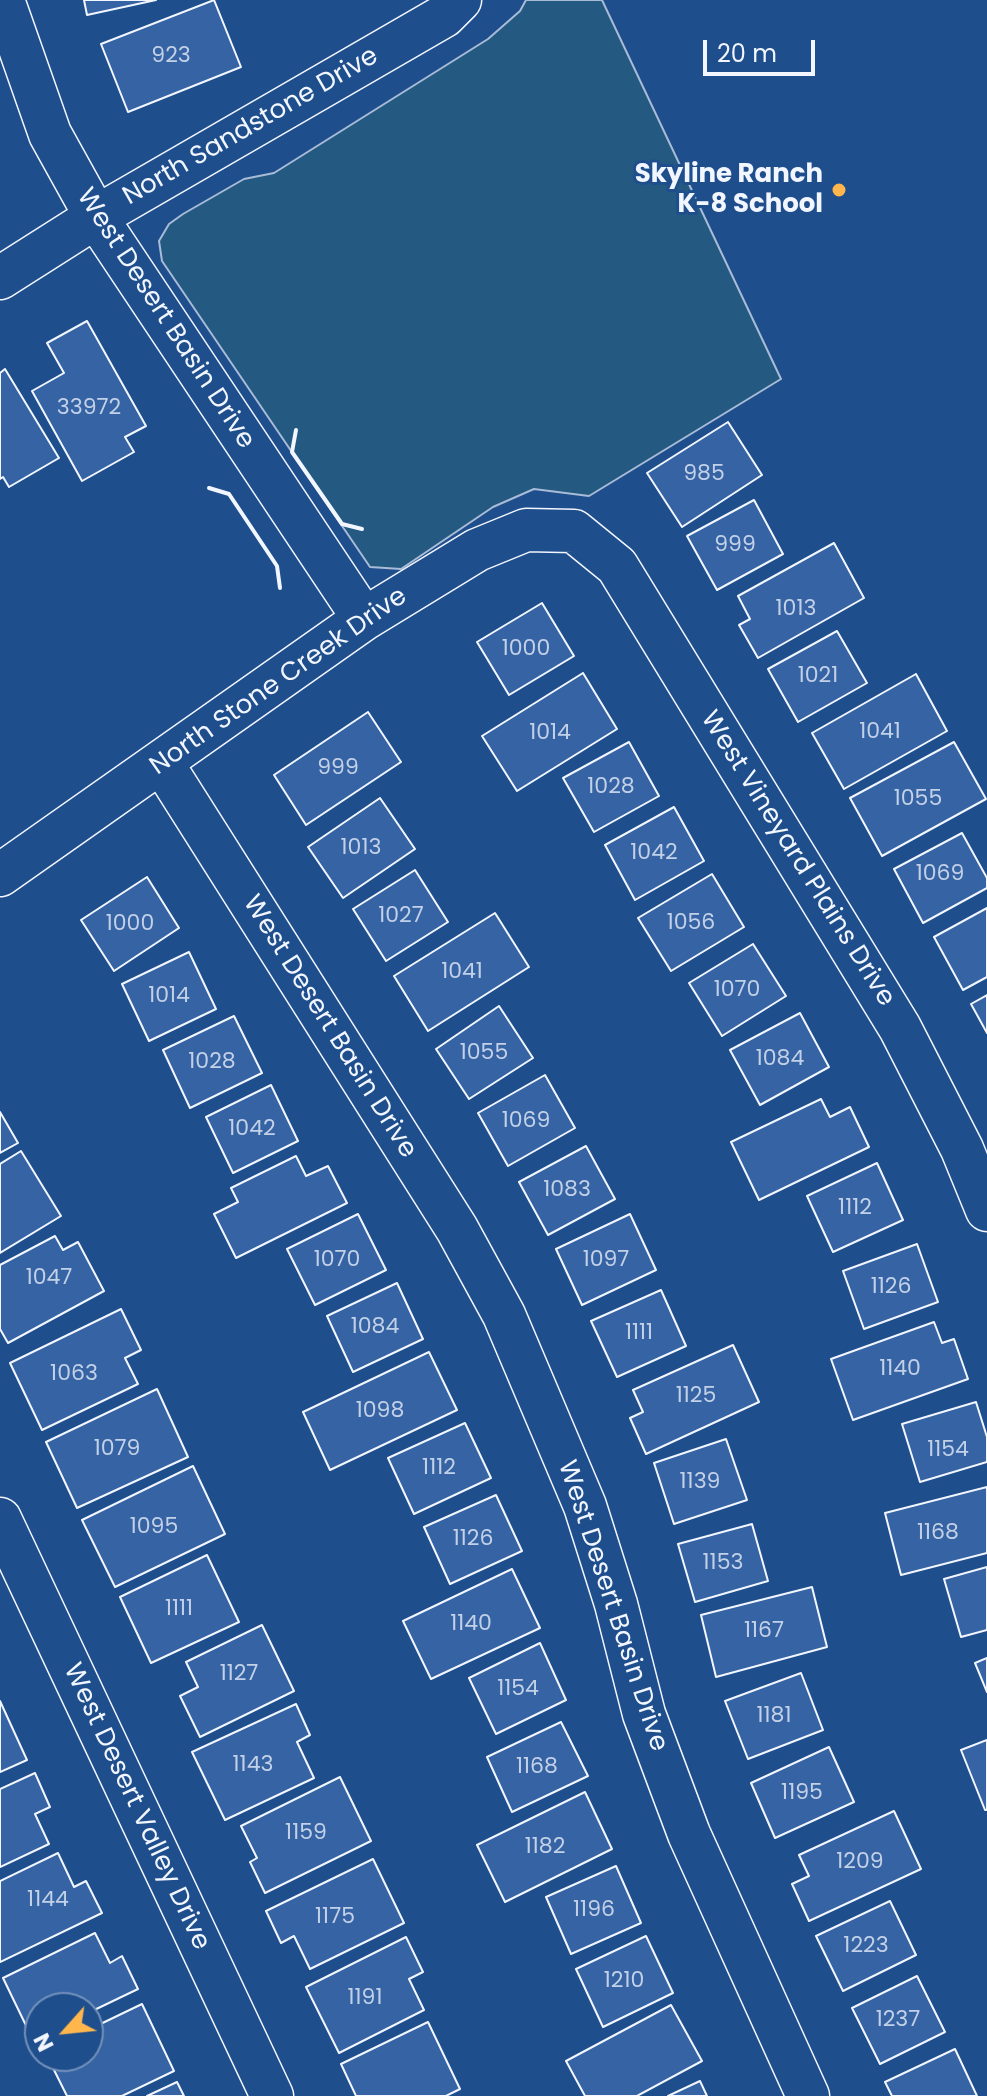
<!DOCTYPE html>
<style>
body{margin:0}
#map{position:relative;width:987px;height:2096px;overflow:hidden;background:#1f4e8c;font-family:Poppins,sans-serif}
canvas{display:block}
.north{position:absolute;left:24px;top:1992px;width:80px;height:80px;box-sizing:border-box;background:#1f4e8c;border:2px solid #7391ba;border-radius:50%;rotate:243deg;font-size:22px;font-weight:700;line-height:32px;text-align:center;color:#f2f6ff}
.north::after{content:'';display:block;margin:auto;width:28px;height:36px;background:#ffb74d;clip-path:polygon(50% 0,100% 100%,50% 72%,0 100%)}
.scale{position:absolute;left:703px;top:40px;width:112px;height:36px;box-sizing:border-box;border:4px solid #f2f6ff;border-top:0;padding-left:10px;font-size:24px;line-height:28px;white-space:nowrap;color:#f2f6ff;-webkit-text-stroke:6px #1f4e8c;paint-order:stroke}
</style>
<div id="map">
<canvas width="987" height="2096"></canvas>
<div class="north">N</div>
<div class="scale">20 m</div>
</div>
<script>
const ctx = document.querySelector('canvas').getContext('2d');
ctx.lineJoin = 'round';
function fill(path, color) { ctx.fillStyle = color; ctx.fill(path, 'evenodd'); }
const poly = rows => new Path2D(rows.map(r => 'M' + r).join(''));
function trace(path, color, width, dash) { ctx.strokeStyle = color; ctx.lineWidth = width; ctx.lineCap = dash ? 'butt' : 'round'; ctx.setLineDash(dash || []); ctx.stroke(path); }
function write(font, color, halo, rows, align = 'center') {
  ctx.font = font + ' Poppins,sans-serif'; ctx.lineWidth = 6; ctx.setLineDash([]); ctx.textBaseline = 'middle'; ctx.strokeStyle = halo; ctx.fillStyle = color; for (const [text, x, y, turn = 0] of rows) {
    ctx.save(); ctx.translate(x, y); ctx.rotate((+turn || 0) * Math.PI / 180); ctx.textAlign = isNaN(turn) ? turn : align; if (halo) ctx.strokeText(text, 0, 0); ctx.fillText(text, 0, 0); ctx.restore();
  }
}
const green = poly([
 [526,0,602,0,781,379,589,496,534,489,493,507,401,569,370,567,162,261,159,241,169,224,183,214,244,179,274,173,488,39,520,11,526,0]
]);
const building = poly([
 [84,0,156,0,87,15,84,0],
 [214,0,241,67,128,112,101,44,214,0],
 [87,321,146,426,125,437,134,452,82,481,32,391,64,373,47,343,87,321],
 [5,369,59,458,9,487,3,477,0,479,0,373,5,369],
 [728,422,762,475,682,527,647,473,728,422],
 [754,500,783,554,717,590,687,536,754,500],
 [834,543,864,598,758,658,739,625,750,619,738,596,834,543],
 [542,603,574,656,509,695,477,642,542,603],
 [837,631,867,683,798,722,768,669,837,631],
 [583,673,617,729,517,791,482,736,583,673],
 [916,674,947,731,844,789,812,733,916,674],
 [368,712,401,762,306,825,274,775,368,712],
 [629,742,659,796,594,832,563,778,629,742],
 [954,742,986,799,882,856,850,798,954,742],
 [380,798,415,849,343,898,308,847,380,798],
 [674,807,704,861,635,900,605,845,674,807],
 [962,833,987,878,987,888,923,923,894,869,962,833],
 [415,870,448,922,386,961,353,909,415,870],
 [712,874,744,927,671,971,638,918,712,874],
 [147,877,179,928,114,971,81,920,147,877],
 [987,908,987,977,963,990,934,937,987,908],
 [495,913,529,967,428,1031,394,976,495,913],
 [753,944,786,996,722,1036,689,983,753,944],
 [189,952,216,1009,149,1041,122,984,189,952],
 [987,995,987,1033,971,1004,987,995],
 [499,1006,533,1058,469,1099,436,1049,499,1006],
 [800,1013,829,1067,760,1105,730,1050,800,1013],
 [234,1016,262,1073,190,1108,163,1050,234,1016],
 [545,1075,575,1128,508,1166,478,1113,545,1075],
 [271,1085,298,1141,233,1173,206,1117,271,1085],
 [821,1099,830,1117,850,1107,869,1147,759,1200,731,1142,821,1099],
 [0,1112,18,1143,0,1153,0,1112],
 [586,1146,615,1199,548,1235,519,1182,586,1146],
 [21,1151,61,1216,0,1253,0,1164,21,1151],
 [296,1156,306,1176,328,1166,347,1203,236,1258,214,1214,238,1202,231,1188,296,1156],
 [877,1163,903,1220,833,1252,807,1196,877,1163],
 [358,1214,386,1270,315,1305,287,1249,358,1214],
 [630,1214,656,1270,582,1305,556,1249,630,1214],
 [55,1236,63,1250,78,1242,104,1291,8,1343,0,1329,0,1265,55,1236],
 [917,1244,938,1302,864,1329,843,1271,917,1244],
 [397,1283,423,1339,353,1372,327,1316,397,1283],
 [661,1290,686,1346,617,1377,591,1321,661,1290],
 [121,1309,141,1350,125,1358,138,1384,42,1430,10,1363,121,1309],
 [934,1322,942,1343,954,1339,968,1379,853,1420,831,1359,934,1322],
 [733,1345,759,1402,646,1454,630,1418,643,1412,633,1390,733,1345],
 [429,1352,457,1410,330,1470,303,1412,429,1352],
 [157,1389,188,1457,77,1508,46,1442,157,1389],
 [976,1402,987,1437,987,1462,920,1482,902,1424,976,1402],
 [465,1423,491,1478,414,1514,388,1458,465,1423],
 [726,1439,747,1500,674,1524,654,1463,726,1439],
 [193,1466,225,1534,115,1587,82,1520,193,1466],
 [987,1487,987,1553,901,1575,885,1513,987,1487],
 [496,1495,522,1551,450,1584,424,1527,496,1495],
 [752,1524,768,1581,695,1602,678,1544,752,1524],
 [207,1555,239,1622,151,1663,120,1597,207,1555],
 [987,1567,987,1630,961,1637,944,1579,987,1567],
 [512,1569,540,1628,431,1679,403,1621,512,1569],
 [812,1587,827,1647,716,1677,701,1615,812,1587],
 [262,1625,294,1691,200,1737,180,1696,198,1687,186,1662,262,1625],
 [540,1643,566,1700,496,1734,469,1678,540,1643],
 [987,1658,987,1692,975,1663,987,1658],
 [801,1673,823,1730,748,1759,725,1701,801,1673],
 [0,1701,27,1760,0,1772,0,1701],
 [296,1704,310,1735,297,1742,314,1778,225,1820,192,1752,296,1704],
 [561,1722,588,1776,512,1812,487,1757,561,1722],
 [987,1740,987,1810,985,1810,961,1750,987,1740],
 [829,1747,854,1802,775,1838,751,1783,829,1747],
 [35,1773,50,1807,35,1814,49,1844,0,1867,0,1789,35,1773],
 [340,1777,371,1841,265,1893,250,1862,257,1858,241,1826,340,1777],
 [585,1792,612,1849,505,1902,477,1845,585,1792],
 [894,1811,921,1869,809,1921,792,1884,809,1876,799,1855,894,1811],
 [58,1853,74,1887,86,1881,102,1913,0,1962,0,1881,58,1853],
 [373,1859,404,1923,310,1969,294,1936,281,1943,266,1911,373,1859],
 [616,1866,641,1923,571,1954,546,1897,616,1866],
 [890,1901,916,1955,843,1991,816,1936,890,1901],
 [95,1933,110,1963,122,1956,138,1989,88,2013,88,2008,40,2008,40,2036,33,2040,3,1978,95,1933],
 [646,1936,673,1993,603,2027,576,1969,646,1936],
 [406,1937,423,1972,409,1979,424,2010,339,2053,306,1987,406,1937],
 [917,1976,945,2032,880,2064,852,2008,917,1976],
 [142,2004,174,2071,122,2096,67,2096,47,2056,88,2056,88,2030,142,2004],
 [671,2005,702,2061,637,2096,585,2096,566,2061,671,2005],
 [428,2022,460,2089,446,2096,356,2096,341,2064,428,2022],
 [955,2049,977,2096,892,2096,885,2082,955,2049],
 [700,2081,707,2096,668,2096,700,2081],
 [177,2082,184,2096,147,2096,177,2082]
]);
const minor = poly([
 [3,0,50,134,96,217,364,619],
 [0,278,96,217,444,16,460,0],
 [162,763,457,1229,504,1315,585,1506,616,1604,644,1714,689,1834,808,2096],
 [0,875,364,619,477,550,526,530,574,531,617,566,900,1028,962,1149,987,1210],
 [0,1519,272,2096]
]);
const wall = poly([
 [296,430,292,452,342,524,362,529],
 [209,488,229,494,277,566,280,588]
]);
const markers = [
 [839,190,8,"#ffb74d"]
];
const numberNames = [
 ["923",171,56],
 ["33972",89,408],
 ["985",704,474],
 ["999",735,545],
 ["1013",796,609],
 ["1000",526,649],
 ["1021",818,676],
 ["1041",880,732],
 ["1014",550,733],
 ["999",338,768],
 ["1028",611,787],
 ["1055",918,799],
 ["1013",361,848],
 ["1042",654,853],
 ["1069",940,874],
 ["1027",401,916],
 ["1056",691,923],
 ["1000",130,924],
 ["1041",462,972],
 ["1070",737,990],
 ["1014",169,996],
 ["1055",484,1053],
 ["1084",780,1059],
 ["1028",212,1062],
 ["1069",526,1121],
 ["1042",252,1129],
 ["1083",567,1190],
 ["1112",855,1208],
 ["1070",337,1260],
 ["1097",606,1260],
 ["1047",49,1278],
 ["1126",891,1287],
 ["1084",375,1327],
 ["1111",639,1333],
 ["1140",900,1369],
 ["1063",74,1374],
 ["1125",696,1396],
 ["1098",380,1411],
 ["1079",117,1449],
 ["1154",948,1450],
 ["1112",439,1468],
 ["1139",700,1482],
 ["1095",154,1527],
 ["1168",938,1533],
 ["1126",473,1539],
 ["1153",723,1563],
 ["1111",179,1609],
 ["1140",471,1624],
 ["1167",764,1631],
 ["1127",239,1674],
 ["1154",518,1689],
 ["1181",774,1716],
 ["1143",253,1765],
 ["1168",537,1767],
 ["1195",802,1793],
 ["1159",306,1833],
 ["1182",545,1847],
 ["1209",860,1862],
 ["1144",48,1900],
 ["1196",594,1910],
 ["1175",335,1917],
 ["1223",866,1946],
 ["1210",624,1981],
 ["1191",365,1998],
 ["1237",898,2020]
];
const streetNames = [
 ["North Sandstone Drive",251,127,-30],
 ["West Desert Basin Drive",165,319,57],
 ["North Stone Creek Drive",279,682,-35],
 ["West Vineyard Plains Drive",797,859,58],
 ["West Desert Basin Drive",329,1027,58],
 ["West Desert Basin Drive",612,1606,72],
 ["West Desert Valley Drive",136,1807,65]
];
const poiNames = [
 ["Skyline Ranch",823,175],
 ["K-8 School",823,205]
];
fill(green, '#245a82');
trace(green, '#a8bbd7', 2);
fill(building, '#3563a3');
trace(building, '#f2f6ff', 2);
trace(minor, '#f2f6ff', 45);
trace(minor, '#1f4e8c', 42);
trace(wall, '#f2f6ff', 4);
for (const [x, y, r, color] of markers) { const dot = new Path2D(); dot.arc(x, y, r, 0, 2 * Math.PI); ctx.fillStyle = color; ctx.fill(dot); trace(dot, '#1f4e8c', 3); }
write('22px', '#c3d1e8', null, numberNames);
write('26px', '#f2f6ff', '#1f4e8c', streetNames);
write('bold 26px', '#f2f6ff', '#1f4e8c', poiNames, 'right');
</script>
